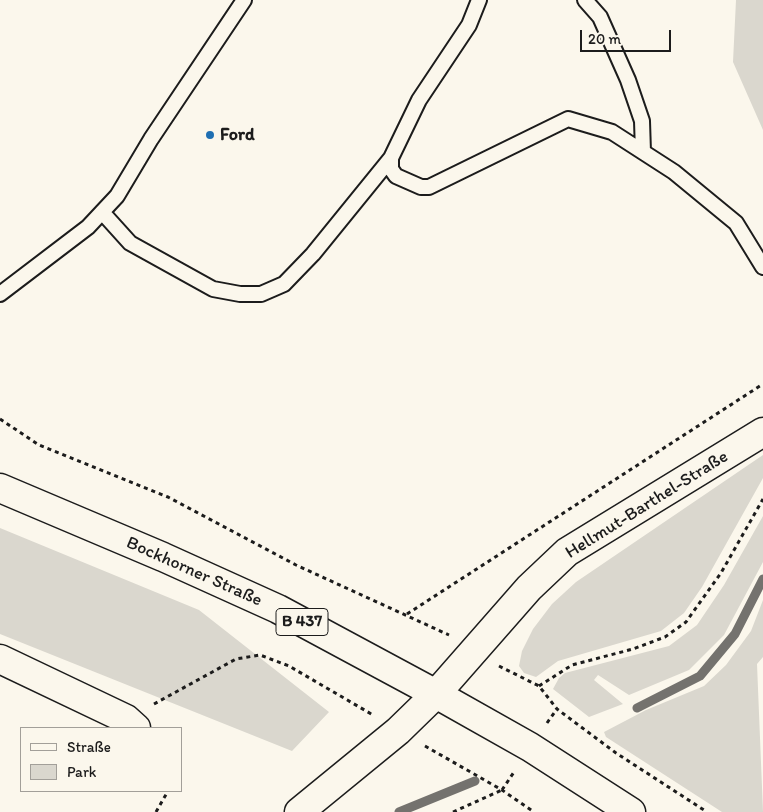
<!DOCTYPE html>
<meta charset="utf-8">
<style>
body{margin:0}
#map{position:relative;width:763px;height:812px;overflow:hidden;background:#fbf7ec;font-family:Itim,sans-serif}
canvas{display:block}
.legend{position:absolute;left:20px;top:727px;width:162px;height:65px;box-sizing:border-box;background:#fbf7ec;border:1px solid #a29f99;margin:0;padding:6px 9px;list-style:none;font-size:15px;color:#1c1c1c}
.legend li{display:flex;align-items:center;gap:10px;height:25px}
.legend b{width:25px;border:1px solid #a29f99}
.scale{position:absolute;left:580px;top:30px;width:91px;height:22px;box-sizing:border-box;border:2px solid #1c1c1c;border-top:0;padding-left:6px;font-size:15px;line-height:18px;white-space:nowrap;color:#1c1c1c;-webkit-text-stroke:4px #fbf7ec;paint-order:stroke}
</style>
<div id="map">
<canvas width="763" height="812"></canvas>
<ul class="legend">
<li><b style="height:6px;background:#fbf7ec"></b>Straße</li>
<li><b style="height:14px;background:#dad7ce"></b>Park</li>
</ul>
<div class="scale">20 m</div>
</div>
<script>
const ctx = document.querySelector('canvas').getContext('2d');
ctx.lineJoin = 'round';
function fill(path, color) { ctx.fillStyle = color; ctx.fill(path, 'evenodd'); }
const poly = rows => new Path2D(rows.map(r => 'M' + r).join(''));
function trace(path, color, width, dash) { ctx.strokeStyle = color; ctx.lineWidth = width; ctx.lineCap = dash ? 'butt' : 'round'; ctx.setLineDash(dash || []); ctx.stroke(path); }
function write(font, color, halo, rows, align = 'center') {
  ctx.font = font + ' Itim,sans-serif'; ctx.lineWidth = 4; ctx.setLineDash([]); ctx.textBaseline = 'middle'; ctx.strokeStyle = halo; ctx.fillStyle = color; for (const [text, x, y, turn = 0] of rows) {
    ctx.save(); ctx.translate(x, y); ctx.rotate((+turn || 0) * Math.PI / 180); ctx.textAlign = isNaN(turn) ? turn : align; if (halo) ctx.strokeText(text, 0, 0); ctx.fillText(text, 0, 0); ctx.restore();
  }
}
const green = poly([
 [736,0,763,0,763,130,733,62],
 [763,455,763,478,702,587,684,613,661,631,558,661,536,677,524,673,519,666,522,651,533,629,552,604,576,582],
 [763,516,763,562,724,635,689,670,629,695,598,675,594,680,623,704,589,717,553,689,559,678,565,673,669,646,697,625,724,585],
 [0,528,199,610,329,712,292,751,0,634],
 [763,600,763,657,757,664,763,812,722,812,606,737,604,732,646,710,704,686,726,665,751,631]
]);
const stream = poly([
 [637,708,700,676,735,634,763,579],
 [399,812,475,781]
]);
const path = poly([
 [0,419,39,445,168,497,296,565,449,635],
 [407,614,763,384],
 [499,666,539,686,557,709,616,753,707,812],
 [539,686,572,665,633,649,665,637,686,622,721,573,763,499],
 [154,704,236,659,260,655,289,666,373,715],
 [547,723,557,709],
 [425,746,502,790,534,812],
 [502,790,514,772],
 [156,812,168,791],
 [453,812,502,790]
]);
const lane = poly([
 [479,0,469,25,419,100,391,158,391,169,396,176,421,187,429,187,568,119,612,132,674,172,736,223,763,267],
 [585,0,600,17,628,80,642,121,643,152],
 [102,212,130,243,213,289,240,294,261,294,284,284,313,254,391,158],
 [0,294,88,227,117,196,151,139,244,0]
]);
const street = poly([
 [0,659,126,719,136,728],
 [299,812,398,731,436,694]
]);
const secondary = poly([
 [436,694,529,588,567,552,763,432]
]);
const primary = poly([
 [0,488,163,557,278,609,436,694,530,747,631,812]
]);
const markers = [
 [210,135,5,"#1f6fb2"]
];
const shields = [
 [302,622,52]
];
const shieldNames = [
 ["B 437",302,622]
];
const poiNames = [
 ["Ford",220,135]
];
const streetNames = [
 ["Hellmut-Barthel-Straße",647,505,-32],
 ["Bockhorner Straße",194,572,24]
];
fill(green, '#dad7ce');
trace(stream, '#74726e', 9);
trace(lane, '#1c1c1c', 18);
trace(street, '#1c1c1c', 31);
trace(secondary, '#1c1c1c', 31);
trace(primary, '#1c1c1c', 31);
trace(path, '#1c1c1c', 3, [4, 4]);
trace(lane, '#fbf7ec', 14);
trace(street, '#fbf7ec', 28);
trace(secondary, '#fbf7ec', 28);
trace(primary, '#fbf7ec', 28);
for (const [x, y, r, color] of markers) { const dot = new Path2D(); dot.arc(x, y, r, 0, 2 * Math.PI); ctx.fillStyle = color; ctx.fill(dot); trace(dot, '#fbf7ec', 2); }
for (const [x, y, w] of shields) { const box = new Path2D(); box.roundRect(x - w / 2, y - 13.5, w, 27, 4); ctx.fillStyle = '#fbf7ec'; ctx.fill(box); trace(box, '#1c1c1c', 1); }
write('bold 16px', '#1c1c1c', null, shieldNames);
write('bold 18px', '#1c1c1c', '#fbf7ec', poiNames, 'left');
write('18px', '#1c1c1c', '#fbf7ec', streetNames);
</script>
